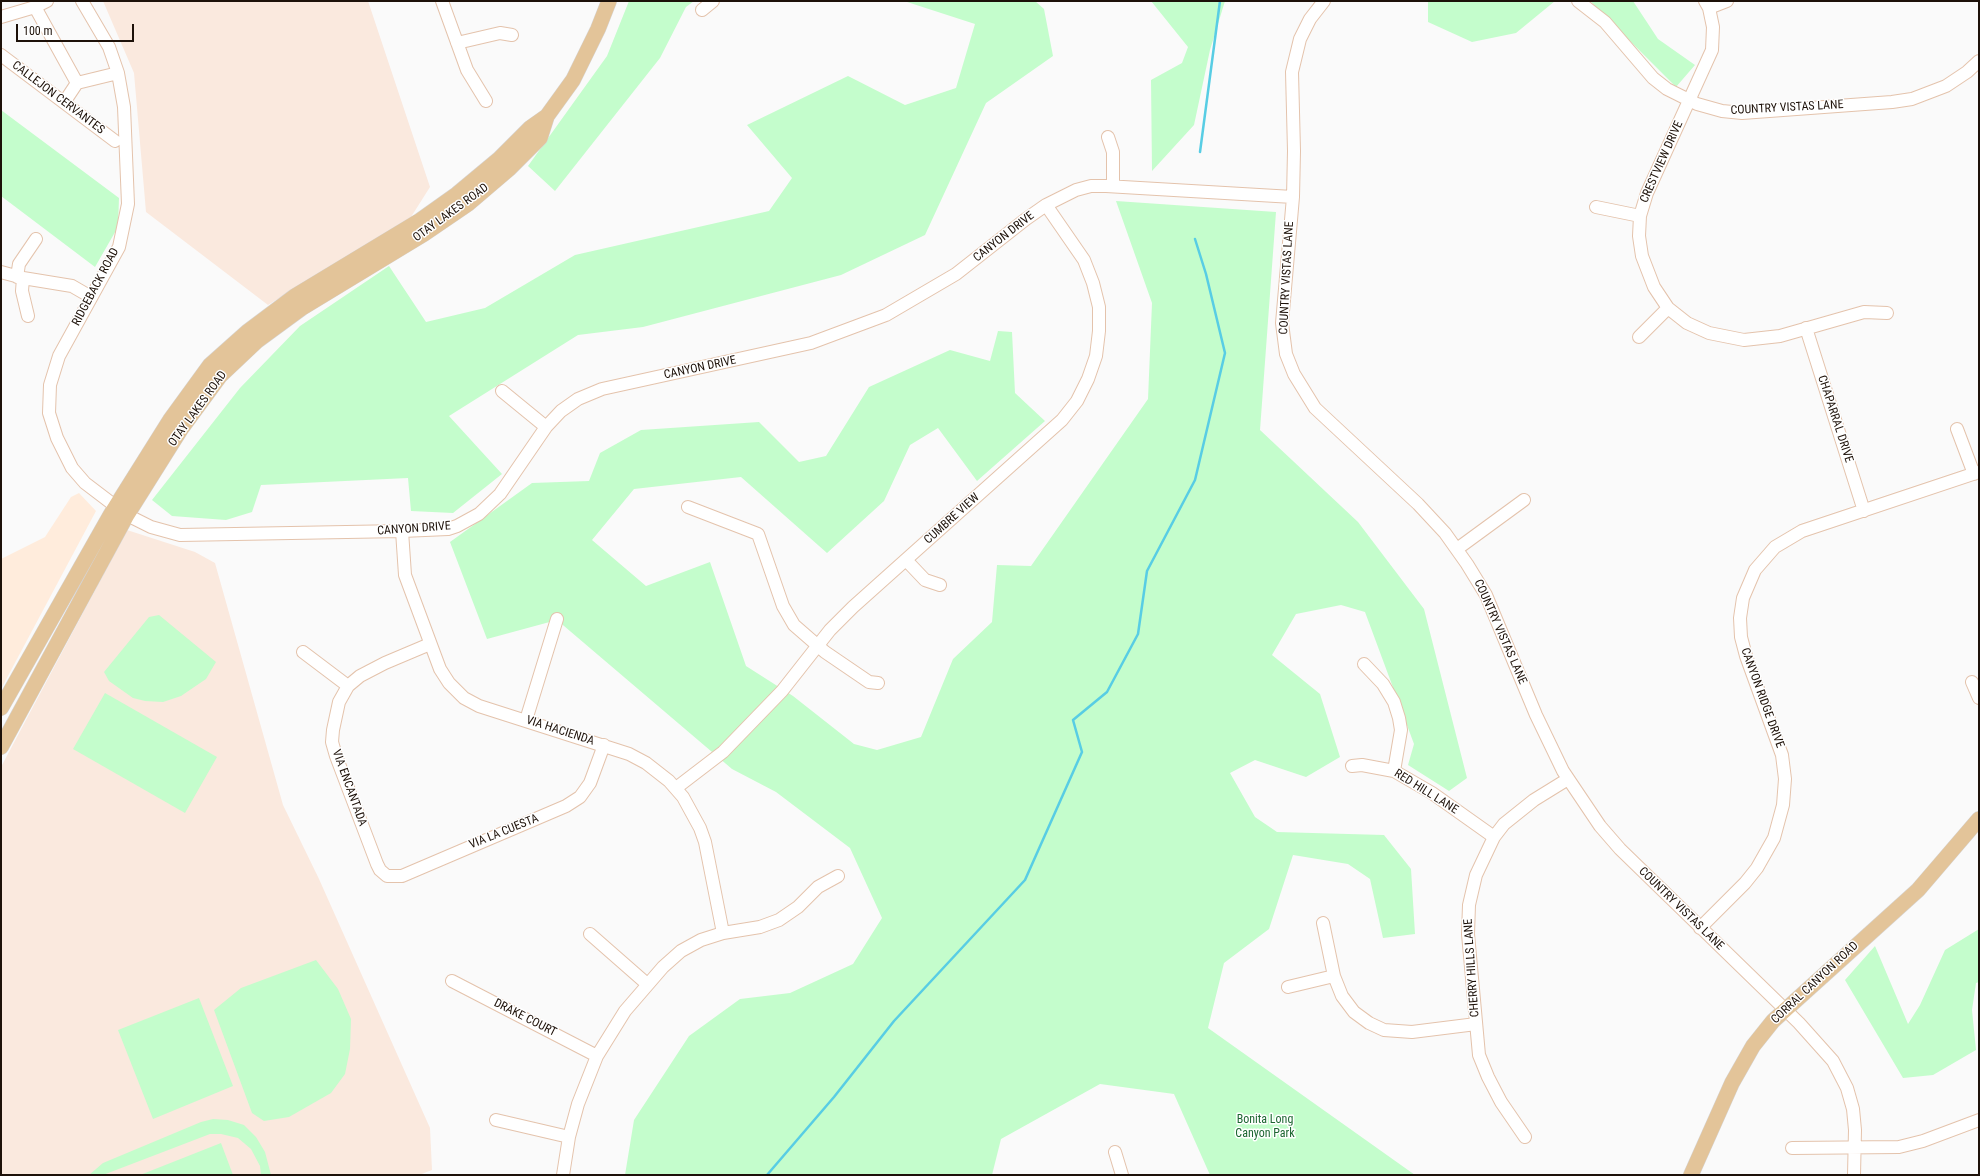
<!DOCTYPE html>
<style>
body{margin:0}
#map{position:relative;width:1980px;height:1176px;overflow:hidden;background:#fafafa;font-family:"Roboto Condensed",sans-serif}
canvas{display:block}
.frame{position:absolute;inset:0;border:2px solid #1d1109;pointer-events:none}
.scale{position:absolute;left:16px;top:24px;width:118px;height:18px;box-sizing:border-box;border:2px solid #1d1109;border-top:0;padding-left:5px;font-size:12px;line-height:14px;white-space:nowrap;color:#1d1109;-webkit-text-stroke:3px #fff;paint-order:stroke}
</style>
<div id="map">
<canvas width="1980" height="1176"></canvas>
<div class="frame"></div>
<div class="scale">100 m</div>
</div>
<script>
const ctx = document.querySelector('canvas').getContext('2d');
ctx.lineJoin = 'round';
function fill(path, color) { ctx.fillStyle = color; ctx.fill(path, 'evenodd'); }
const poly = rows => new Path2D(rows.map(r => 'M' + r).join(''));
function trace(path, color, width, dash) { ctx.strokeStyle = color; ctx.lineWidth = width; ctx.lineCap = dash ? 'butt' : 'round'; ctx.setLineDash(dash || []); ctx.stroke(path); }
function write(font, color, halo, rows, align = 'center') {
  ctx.font = font + ' "Roboto Condensed",sans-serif'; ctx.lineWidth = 3; ctx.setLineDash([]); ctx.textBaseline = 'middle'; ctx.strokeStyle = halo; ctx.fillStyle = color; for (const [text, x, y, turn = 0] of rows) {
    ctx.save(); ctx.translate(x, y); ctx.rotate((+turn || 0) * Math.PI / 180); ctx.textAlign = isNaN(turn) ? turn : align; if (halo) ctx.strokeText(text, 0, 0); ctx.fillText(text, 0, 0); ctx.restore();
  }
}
const commercial = poly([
 [79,493,96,511,1,689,1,559,45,537,71,497]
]);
const built = poly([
 [103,1,368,1,430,187,411,217,268,305,146,212,134,73],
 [127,530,195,552,215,563,283,805,319,879,430,1128,432,1170,419,1175,1,1175,1,767]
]);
const green = poly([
 [629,1,694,1,686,7,660,58,555,191,528,166,607,56],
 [898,1,1035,1,1044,9,1053,56,986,103,925,235,841,275,643,327,578,335,449,416,502,474,453,513,411,511,408,478,261,485,252,512,226,520,172,516,152,500,240,388,300,326,389,266,426,322,485,308,575,255,769,211,792,178,747,125,848,76,905,105,956,88,975,24,904,1],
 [1151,1,1225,1,1210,50,1194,125,1152,171,1151,80,1182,63,1188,47],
 [1428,1,1555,1,1516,33,1472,42,1428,22],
 [1590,1,1633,1,1658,39,1695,65,1676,87],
 [1,110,119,198,118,227,95,267,1,196],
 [1116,201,1276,212,1260,430,1358,522,1424,609,1467,778,1449,791,1408,765,1414,744,1365,612,1341,605,1296,614,1272,655,1320,694,1340,757,1306,777,1255,760,1230,773,1255,817,1277,832,1384,835,1411,869,1415,934,1383,938,1370,879,1348,864,1293,855,1269,929,1224,963,1208,1028,1415,1175,1210,1175,1174,1094,1100,1084,1001,1139,992,1175,625,1175,634,1120,689,1036,740,999,790,993,853,964,882,918,850,848,776,792,732,769,557,620,487,639,450,542,532,483,589,481,600,453,641,430,759,422,799,462,826,456,869,387,950,350,990,361,998,331,1012,332,1015,393,1045,421,977,481,938,428,910,445,884,501,827,553,741,477,634,489,592,540,646,586,710,562,746,666,793,696,854,744,877,750,921,737,953,659,992,622,997,565,1031,566,1148,399,1152,303],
 [159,615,216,662,206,679,181,696,163,702,145,701,133,698,109,681,104,672,149,617],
 [105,693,217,757,185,813,73,749],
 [1979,929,1979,982,1976,983,1972,1010,1976,1050,1933,1075,1903,1078,1845,980,1875,946,1908,1024,1920,1005,1945,950],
 [316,960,338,989,351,1019,350,1049,345,1074,331,1093,289,1117,264,1121,252,1113,214,1010,241,988],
 [199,998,233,1086,153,1119,118,1030],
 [213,1119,228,1120,244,1125,256,1137,265,1152,271,1175,261,1175,260,1166,251,1149,238,1138,221,1134,210,1134,103,1175,89,1175,103,1163,201,1122],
 [221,1143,233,1175,140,1175]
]);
const stream = poly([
 [1200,152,1220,1],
 [767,1175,834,1097,894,1021,1025,880,1082,752,1073,720,1107,692,1138,634,1147,571,1195,480,1225,353,1206,274,1195,239]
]);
const minor = poly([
 [82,1,109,47,118,73,124,107,128,204,119,247,59,356,50,385,49,413,57,438,72,468,85,483,127,515,151,527,180,535,402,531,448,529,457,526,479,514,500,494,546,427,561,411,578,399,602,389,811,343,886,315,956,274,1026,219,1046,205,1076,190,1091,186,1106,186,1293,197],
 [442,1,467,70,486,101],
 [1324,1,1310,19,1300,39,1292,72,1294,151,1293,197,1282,323,1286,354,1294,374,1315,408,1418,504,1445,533,1467,564,1486,595,1536,715,1563,771,1600,826,1620,849,1799,1023,1833,1061,1847,1088,1853,1109,1855,1130,1854,1175],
 [1578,1,1605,22,1653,78,1667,89,1697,104,1722,111,1742,113,1892,102,1912,99,1946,86,1967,72,1979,61],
 [1705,1,1709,8,1713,27,1712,50,1647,193,1640,216,1639,236,1642,256,1654,287,1668,308,1687,323,1709,333,1744,340,1780,336,1864,312,1887,313],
 [35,7,77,83],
 [1709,8,1727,1],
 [702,10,713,1],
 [1,17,35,7,47,1],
 [457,43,500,33,512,35],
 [1,55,115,141],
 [65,101,77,83,118,73],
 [1108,137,1113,152,1113,186],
 [1596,207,1640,216],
 [1,272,23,278,72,286,91,297],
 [17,277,19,264,36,239],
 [23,278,22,291,28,316],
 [1806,328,1864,511],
 [1639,337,1668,308],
 [502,391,546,427],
 [1957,429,1974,474],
 [688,507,758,534,783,606,794,625,825,652,869,682,878,683],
 [402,531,405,575,440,669,449,683,464,698,479,706,629,754,646,763,669,781,683,797,700,828,705,842,723,933],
 [1457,549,1524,500],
 [906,560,925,580,940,585],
 [430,644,385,663,360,676,348,686,339,702,333,730,332,742,336,756,377,864,380,870,387,876,402,876,566,806,580,797,590,783,604,745],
 [303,652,348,686],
 [1364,664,1383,684,1394,702,1399,718,1401,730,1394,771],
 [1972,682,1979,698],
 [526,720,557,619],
 [1352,766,1362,765,1394,771,1432,793,1494,837],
 [676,788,723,752,782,691,830,630,853,607,1062,420,1077,401,1088,379,1096,356,1099,331,1099,307,1093,283,1084,260,1046,205],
 [1323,923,1334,976,1342,996,1354,1012,1369,1023,1384,1030,1412,1032,1476,1024],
 [1700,928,1745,883,1757,868,1774,838,1783,805,1785,779,1782,755,1746,656,1741,637,1740,618,1743,598,1755,570,1775,547,1802,531,1979,472],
 [590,934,647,984],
 [452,981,597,1056],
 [1288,987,1334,976],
 [496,1120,569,1137],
 [1525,1137,1501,1102,1488,1077,1479,1055,1468,934,1469,905,1476,875,1494,837,1504,824,1534,800,1568,779],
 [1792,1148,1899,1147,1923,1141,1979,1120],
 [1115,1152,1122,1175],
 [563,1175,569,1137,578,1104,597,1056,625,1011,663,967,681,951,701,940,723,933,760,927,779,920,798,907,818,887,838,876]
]);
const major = poly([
 [1,708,111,514,170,420,210,365,247,332,295,296,419,221,457,194,499,159,530,128,547,116,573,80,598,29,609,1],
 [1,747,127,515,181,429,220,376,257,341,302,308,424,234,468,204,509,169,540,138,547,116],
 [1691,1175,1732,1083,1753,1046,1773,1021,1918,890,1979,819]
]);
const streetNames = [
 ["CALLEJON CERVANTES",58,98,37],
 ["COUNTRY VISTAS LANE",1787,108,-3],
 ["CRESTVIEW DRIVE",1662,162,-66],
 ["OTAY LAKES ROAD",451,213,-36],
 ["CANYON DRIVE",1004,237,-38],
 ["COUNTRY VISTAS LANE",1287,278,-87],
 ["RIDGEBACK ROAD",96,287,-62],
 ["CANYON DRIVE",700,368,-12],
 ["OTAY LAKES ROAD",198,409,-54],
 ["CHAPARRAL DRIVE",1835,419,72],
 ["CUMBRE VIEW",952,519,-42],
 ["CANYON DRIVE",414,529,-4],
 ["COUNTRY VISTAS LANE",1500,632,66],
 ["CANYON RIDGE DRIVE",1762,698,70],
 ["VIA HACIENDA",560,731,18],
 ["VIA ENCANTADA",349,788,70],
 ["RED HILL LANE",1426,792,32],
 ["VIA LA CUESTA",504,832,-22],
 ["COUNTRY VISTAS LANE",1681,909,44],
 ["CHERRY HILLS LANE",1472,968,-94],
 ["CORRAL CANYON ROAD",1815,983,-43],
 ["DRAKE COURT",525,1018,27]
];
const parkNames = [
 ["Bonita Long",1265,1120],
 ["Canyon Park",1265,1134]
];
fill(commercial, '#ffecdc');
fill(built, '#fae9de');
fill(green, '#c4fdcc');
trace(stream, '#58cde4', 2.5);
trace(minor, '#e4c3ac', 14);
trace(major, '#d6d4d3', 16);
trace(minor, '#fff', 12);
trace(major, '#e3c499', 15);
write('12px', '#1d1109', '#fff', streetNames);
write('12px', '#1c6631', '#fff', parkNames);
</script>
